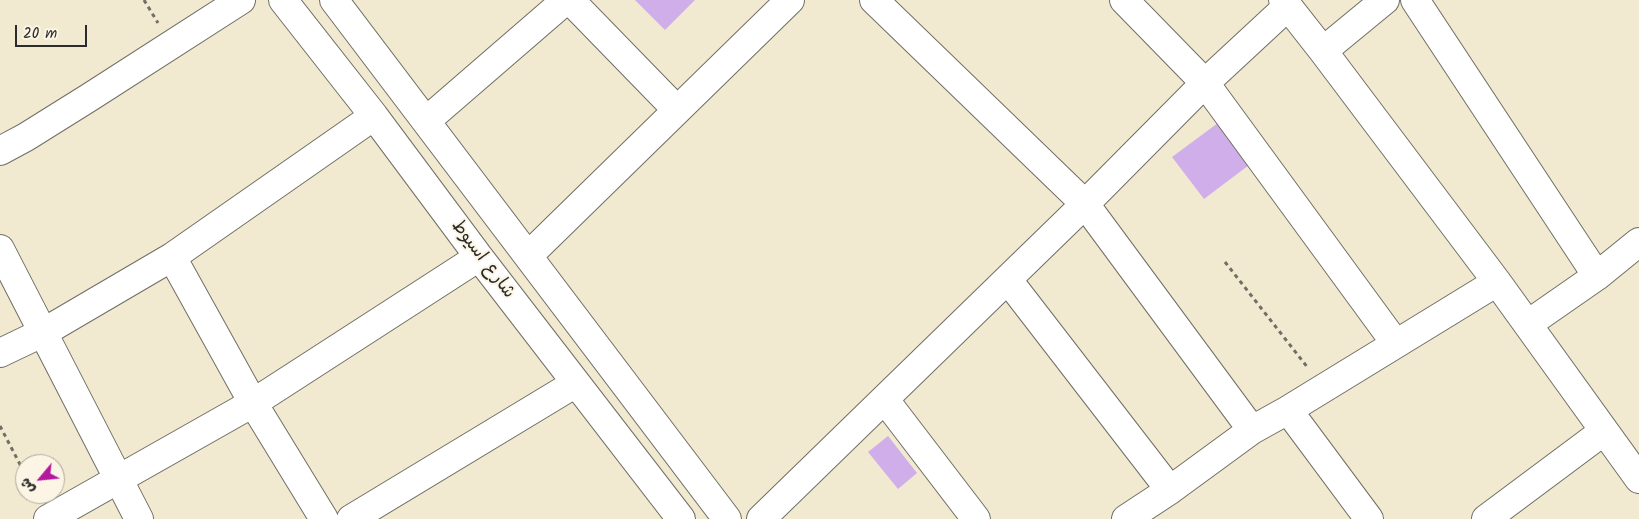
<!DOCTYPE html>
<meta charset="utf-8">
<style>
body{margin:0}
#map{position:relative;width:1639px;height:519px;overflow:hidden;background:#f1ead0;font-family:Kalam,"Playpen Sans Arabic",sans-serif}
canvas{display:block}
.north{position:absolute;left:15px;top:454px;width:50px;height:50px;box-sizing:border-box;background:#fcf5e5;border:1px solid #a8a49b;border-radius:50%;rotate:242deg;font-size:14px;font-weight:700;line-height:20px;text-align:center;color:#2b2b2b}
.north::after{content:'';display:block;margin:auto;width:18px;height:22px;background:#b5179e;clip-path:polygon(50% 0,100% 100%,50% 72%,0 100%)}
.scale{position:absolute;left:15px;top:25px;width:72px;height:22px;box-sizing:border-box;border:2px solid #2b2b2b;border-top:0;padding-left:6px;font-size:15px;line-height:18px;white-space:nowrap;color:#2b2b2b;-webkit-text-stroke:4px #fcf5e5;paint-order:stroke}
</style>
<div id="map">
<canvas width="1639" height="519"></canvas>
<div class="north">ش</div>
<div class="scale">20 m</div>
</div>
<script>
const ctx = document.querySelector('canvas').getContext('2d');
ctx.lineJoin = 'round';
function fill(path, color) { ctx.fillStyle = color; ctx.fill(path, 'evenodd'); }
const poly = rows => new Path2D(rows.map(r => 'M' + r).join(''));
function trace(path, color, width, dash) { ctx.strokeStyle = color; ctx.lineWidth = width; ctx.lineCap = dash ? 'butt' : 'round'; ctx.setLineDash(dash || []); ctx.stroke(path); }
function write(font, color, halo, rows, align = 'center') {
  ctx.font = font + ' Kalam,"Playpen Sans Arabic",sans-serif'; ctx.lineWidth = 4; ctx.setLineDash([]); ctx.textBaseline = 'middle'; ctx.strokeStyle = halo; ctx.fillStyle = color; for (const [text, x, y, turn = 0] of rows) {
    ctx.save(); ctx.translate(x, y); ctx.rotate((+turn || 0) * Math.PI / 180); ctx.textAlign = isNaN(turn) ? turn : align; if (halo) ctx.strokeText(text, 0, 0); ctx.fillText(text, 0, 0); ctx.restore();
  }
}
const building = poly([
 [635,0,695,0,665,30],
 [1222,120,1253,162,1204,199,1172,157],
 [888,436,917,473,898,489,868,452]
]);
const path = poly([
 [144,0,158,23],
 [1225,262,1308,368],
 [0,426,25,474]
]);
const minor = poly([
 [283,0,374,116,479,257,681,519],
 [334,0,727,519],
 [570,0,677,110],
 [874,0,1085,204,1252,430],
 [1124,0,1205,83,1396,344],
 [1283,0,1323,51,1497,282,1639,479],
 [1415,0,1597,276,1639,242],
 [1323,51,1385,0],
 [426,121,566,0],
 [0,151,26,137,90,97,241,0],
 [0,249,139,519],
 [529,255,790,0],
 [172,257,253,403,324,519],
 [1008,280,1170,490],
 [1528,324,1597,276],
 [0,353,44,332,172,257,374,116],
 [885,400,976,519],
 [1288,410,1369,519],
 [48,519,253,403,479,257],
 [351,519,576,383],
 [761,519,1085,204,1205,83,1288,6],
 [1126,519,1170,490,1252,430,1288,410,1497,282],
 [1486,519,1604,431]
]);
const streetNames = [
 ["شارع اسيوط",482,260,53]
];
fill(building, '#cfaee9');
trace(minor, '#706e65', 30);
trace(path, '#706e65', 3, [4, 4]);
trace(minor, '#fff', 28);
write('18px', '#2b2b2b', '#fcf5e5', streetNames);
</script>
